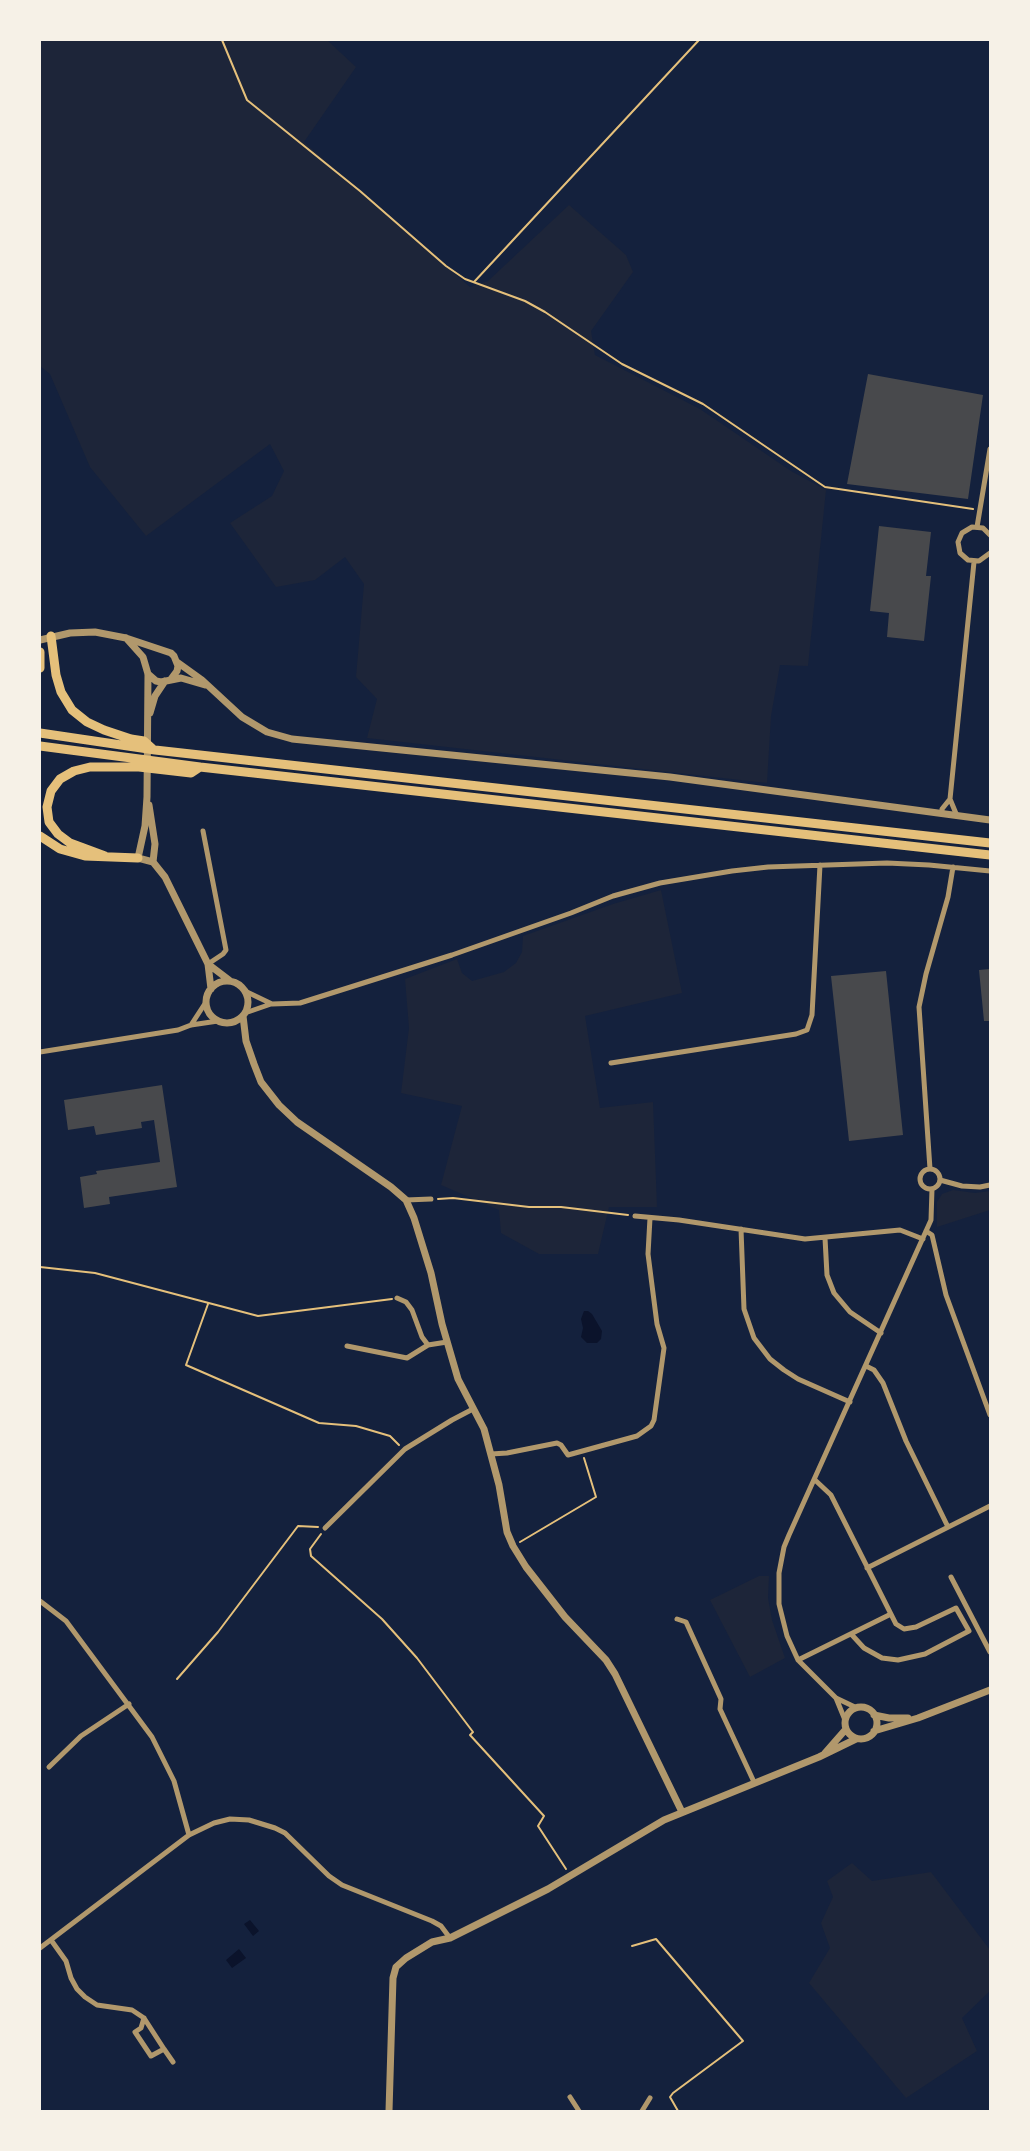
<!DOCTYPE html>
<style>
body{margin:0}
#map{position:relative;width:1030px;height:2151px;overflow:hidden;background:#14213d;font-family:Quicksand,sans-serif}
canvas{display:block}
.frame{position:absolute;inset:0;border:41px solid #f6f1e7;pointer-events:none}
</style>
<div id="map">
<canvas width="1030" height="2151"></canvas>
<div class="frame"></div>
</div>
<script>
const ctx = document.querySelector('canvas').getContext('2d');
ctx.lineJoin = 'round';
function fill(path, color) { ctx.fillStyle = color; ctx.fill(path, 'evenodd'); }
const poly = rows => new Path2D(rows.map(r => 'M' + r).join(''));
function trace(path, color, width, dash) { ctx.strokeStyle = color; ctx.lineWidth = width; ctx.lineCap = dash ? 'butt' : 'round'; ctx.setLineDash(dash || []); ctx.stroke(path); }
const green = poly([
 [40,40,327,40,356,67,304,142,470,287,488,281,569,205,626,255,633,272,591,331,595,355,700,409,791,471,826,490,808,666,780,665,771,716,767,783,367,738,377,699,356,677,364,584,345,557,315,580,276,587,230,523,272,496,284,471,270,444,146,536,90,467,50,374,40,366],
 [661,890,682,993,585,1016,600,1108,653,1102,657,1207,609,1207,598,1254,539,1254,501,1233,499,1210,441,1185,462,1106,401,1093,409,1028,405,979,457,959,462,973,472,981,504,972,516,963,522,952,523,936,613,904],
 [953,1190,975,1193,990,1191,990,1210,937,1227,937,1202,942,1194],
 [759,1576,769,1576,768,1598,772,1620,785,1658,750,1677,710,1600],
 [852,1863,872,1881,931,1872,990,1950,990,1991,962,2018,977,2051,906,2098,809,1983,830,1948,821,1923,833,1897,827,1881]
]);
const water = poly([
 [584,1311,588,1311,592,1314,602,1331,601,1339,597,1343,587,1343,581,1337,583,1328,581,1319],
 [250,1920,259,1931,253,1936,244,1924],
 [239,1949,246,1958,232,1968,226,1960]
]);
const building = poly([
 [868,374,983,395,968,499,847,484],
 [879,526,931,532,926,576,931,576,924,641,887,637,889,613,870,611],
 [990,969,990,1021,984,1021,979,970],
 [886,971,903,1135,849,1141,831,976],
 [162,1085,177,1187,109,1197,110,1204,84,1208,80,1177,97,1174,96,1171,160,1162,154,1120,141,1122,142,1128,96,1135,94,1126,68,1130,64,1100]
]);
const path = poly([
 [222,40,247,100,360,191,446,266,465,279,525,301,545,312,622,364,703,404,825,487,973,509],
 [474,282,699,40],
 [438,1199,453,1198,529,1207,561,1207,628,1215],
 [40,1267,95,1273,258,1316,392,1299],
 [208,1304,186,1365,319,1423,356,1426,390,1436,399,1445],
 [321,1534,310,1549,311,1556,382,1619,417,1658,473,1732,470,1735,544,1816,538,1826,566,1869],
 [520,1542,596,1497,584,1458],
 [177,1679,218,1632,298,1526,318,1527],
 [632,1946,656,1939,743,2041,673,2093,670,2097,678,2111]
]);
const minor = poly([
 [977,527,990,449],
 [990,535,983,528,972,527,962,533,958,542,960,553,968,560,979,561,990,553],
 [942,814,942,809,950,799],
 [957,816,950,799,974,562],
 [203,831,226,950,223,954,208,964],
 [247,992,272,1004,300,1003,452,955,571,913,613,896,660,883,732,871,768,867,887,863,929,865,990,871],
 [245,1013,271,1004],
 [191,1025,206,1002],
 [40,1052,178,1030,191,1025,218,1021],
 [611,1063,796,1034,807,1030,812,1015,820,865],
 '920 1179a10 10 0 1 1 20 0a10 10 0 1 1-20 0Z',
 [930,1169,919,1007,926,974,948,897,953,867],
 [940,1180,962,1186,980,1187,990,1185],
 [406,1200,431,1199],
 [635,1216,679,1220,805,1239,900,1230,923,1239],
 [741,1229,744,1309,754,1338,770,1359,784,1370,798,1379,850,1402],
 [926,1231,932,1235,946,1295,990,1415],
 [825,1238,827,1275,834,1293,850,1312,881,1333],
 [397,1298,406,1302,412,1310,422,1337,428,1345,447,1342],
 [347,1346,407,1358,428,1345],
 [866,1366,874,1370,883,1383,906,1441,948,1527],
 [491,1454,507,1453,557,1443,561,1445,568,1455,637,1436,651,1426,654,1420,664,1348,657,1324,648,1254,650,1218],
 [815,1480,831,1495,896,1624,904,1629,916,1627,956,1608,969,1631,925,1654,898,1660,882,1658,864,1648,852,1635],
 [325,1528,405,1449,452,1420,473,1409],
 [867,1568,990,1506],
 [951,1577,990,1652],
 [40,1601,66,1621,152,1737,174,1781,189,1835],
 [677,1619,686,1622,721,1699,720,1709,754,1782],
 [798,1660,891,1614],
 [836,1698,845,1720],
 [857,1708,836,1698,798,1660,787,1636,779,1604,779,1573,784,1547,789,1535,931,1220,932,1189],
 [49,1767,81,1736,129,1704],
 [51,1940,66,1961,71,1978,77,1989,85,1997,97,2005,132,2010,144,2018,164,2049,151,2056,135,2032,141,2028,144,2018],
 [40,1948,189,1835,214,1823,230,1819,249,1820,275,1828,285,1833,329,1876,342,1885,432,1921,441,1926,450,1938],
 [164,2049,173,2062],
 [570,2097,579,2111],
 [642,2111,650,2098]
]);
const tertiary = poly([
 [126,638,143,657,148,674,147,797,145,826,138,858,153,862,165,877,208,964,211,989],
 [40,640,70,633,95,632,126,638,171,653,174,656,178,666,177,671,171,679],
 [177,662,202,680,242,717,267,732,292,739,670,777,990,820],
 [148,674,156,681,161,682,181,678,205,685],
 [150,713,155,696,165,681],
 [149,805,155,844,153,862],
 [208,964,229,980],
 '206 1002a21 21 0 1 1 42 0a21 21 0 1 1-42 0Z',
 [243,1016,246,1041,254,1064,261,1082,279,1105,297,1122,391,1187,406,1200,414,1218,431,1273,442,1324,458,1379,484,1429,499,1485,507,1532,513,1546,526,1567,565,1617,606,1660,615,1674,682,1812],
 '845 1723a16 16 0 1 1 32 0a16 16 0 1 1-32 0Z',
 [874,1715,889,1718,908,1718],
 [874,1731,918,1718,990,1690],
 [825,1753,846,1729],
 [389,2111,393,1978,396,1967,406,1958,432,1942,450,1938,548,1889,664,1820,819,1757,856,1739]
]);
const trunk = poly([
 [51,636,56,675,61,692,72,710,87,722,104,730,131,739,144,741,154,750],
 [40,652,40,668],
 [40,733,155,750,990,843],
 [40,746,200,767,990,855],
 [40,836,60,849,85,856,138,858],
 [105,856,70,843,58,834,49,822,47,807,51,791,60,779,74,771,90,767,139,767,191,773,200,767]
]);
fill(green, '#1d2539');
fill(water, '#0b132b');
fill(building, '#48494c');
trace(path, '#e5c07b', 2);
trace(minor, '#b1986c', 5);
trace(tertiary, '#b1986c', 7);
trace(trunk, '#e5c07b', 9);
</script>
